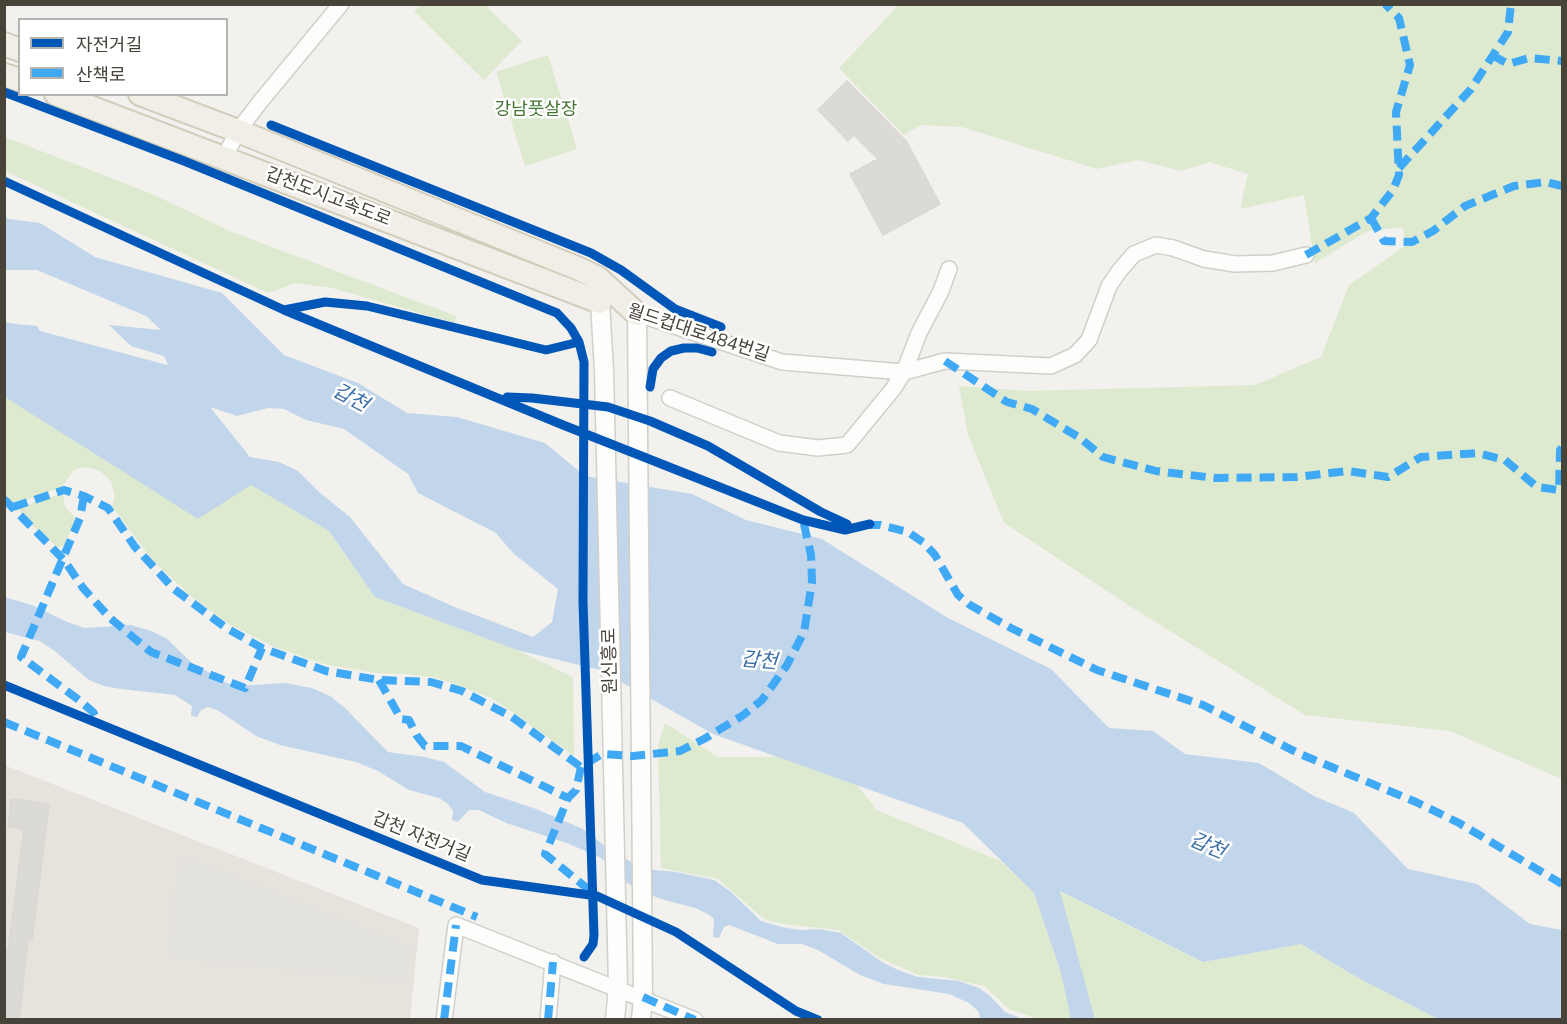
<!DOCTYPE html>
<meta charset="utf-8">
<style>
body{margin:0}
#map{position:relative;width:1567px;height:1024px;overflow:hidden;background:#f2f1ed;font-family:"Nunito Sans","Noto Sans KR",sans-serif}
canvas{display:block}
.frame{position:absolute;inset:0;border:6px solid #474339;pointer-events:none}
.legend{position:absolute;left:18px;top:18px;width:210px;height:78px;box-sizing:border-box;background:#fff;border:2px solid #b5b4b0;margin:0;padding:8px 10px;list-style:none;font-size:18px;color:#474339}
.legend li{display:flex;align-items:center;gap:12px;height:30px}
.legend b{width:30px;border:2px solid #b5b4b0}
</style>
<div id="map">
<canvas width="1567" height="1024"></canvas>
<div class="frame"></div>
<ul class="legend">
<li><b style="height:8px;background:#0057b8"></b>자전거길</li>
<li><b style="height:8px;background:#3fa9f5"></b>산책로</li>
</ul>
</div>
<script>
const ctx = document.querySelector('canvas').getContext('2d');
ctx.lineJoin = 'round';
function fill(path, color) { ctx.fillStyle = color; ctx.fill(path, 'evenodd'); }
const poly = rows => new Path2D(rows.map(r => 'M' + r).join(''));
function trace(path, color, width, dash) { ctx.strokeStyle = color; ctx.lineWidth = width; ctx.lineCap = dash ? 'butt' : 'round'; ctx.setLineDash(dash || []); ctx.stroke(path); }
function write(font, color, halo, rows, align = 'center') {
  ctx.font = font + ' "Nunito Sans","Noto Sans KR",sans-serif'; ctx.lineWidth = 5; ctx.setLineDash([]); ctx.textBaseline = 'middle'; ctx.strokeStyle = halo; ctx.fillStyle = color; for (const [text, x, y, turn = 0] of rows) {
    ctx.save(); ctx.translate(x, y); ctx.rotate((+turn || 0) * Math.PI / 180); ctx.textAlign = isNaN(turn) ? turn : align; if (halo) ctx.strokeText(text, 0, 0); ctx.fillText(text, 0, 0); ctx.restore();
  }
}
const residential = poly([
 [4,765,419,928,410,1019,5,1019]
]);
const green = poly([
 [421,5,485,5,522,41,484,80,414,11],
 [899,5,1562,5,1562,779,1450,731,1305,715,1133,608,1004,523,968,435,959,386,1027,391,1255,385,1321,357,1349,285,1405,246,1403,227,1368,231,1315,263,1304,195,1240,209,1248,174,1209,162,1181,171,1138,160,1097,169,962,127,921,125,904,135,839,68],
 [548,55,577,149,525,166,496,72],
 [5,137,152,194,232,232,456,316,455,323,332,288,296,283,268,293,5,171],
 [4,397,251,485,329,531,375,597,517,650,573,677,574,756,492,698,438,678,404,674,376,673,324,664,272,646,227,623,191,596,152,560,112,506,115,496,113,488,111,481,100,471,87,467,79,468,73,471,62,487,14,504,5,493],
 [63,493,65,507,76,518,64,546,57,547,34,527,17,508],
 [665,723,718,757,779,757,857,785,877,810,1000,861,1034,893,1061,973,1072,1019,1039,1019,1009,1009,984,986,945,977,918,975,880,958,838,930,782,924,764,919,718,879,661,868,658,745],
 [1059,891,1202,962,1301,944,1360,979,1438,1019,1095,1019]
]);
const parking = poly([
 [179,854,412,946,407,982,166,958]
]);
const water = poly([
 [4,216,9,219,40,223,95,257,222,293,284,355,358,383,407,413,457,417,545,443,585,476,692,494,746,520,822,539,948,618,1051,669,1109,728,1153,731,1185,754,1259,763,1314,796,1354,813,1408,869,1477,884,1530,924,1562,930,1562,1019,1438,1019,1360,979,1301,944,1203,962,1060,891,1095,1019,1071,1019,1061,973,1034,893,963,823,713,734,600,670,517,650,375,597,329,531,251,485,198,519,5,397,5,323,37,326,56,361,93,373,121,376,146,390,173,376,164,356,131,346,109,325,161,330,146,316,37,270,5,270],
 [210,407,237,416,268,408,284,409,306,420,344,429,408,474,418,493,496,533,513,553,558,589,552,622,533,637,457,608,403,584,350,517,319,492,298,471,279,462,250,457],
 [4,597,32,605,67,622,85,628,131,625,151,631,166,638,191,662,227,683,238,686,285,683,312,688,330,696,345,708,388,752,425,757,444,762,485,792,536,809,583,829,613,852,637,865,654,870,676,872,714,880,731,892,761,921,781,927,800,930,819,929,841,933,882,962,898,970,918,977,959,981,979,988,990,996,1005,1012,1023,1019,980,1019,979,1012,969,1003,949,994,884,984,860,975,818,950,802,944,778,944,729,925,724,927,719,938,713,937,714,919,708,914,695,908,661,899,638,890,623,880,611,866,601,858,567,843,506,823,479,810,469,810,458,822,452,820,453,811,448,804,439,798,409,790,378,771,356,762,280,745,256,736,219,711,208,707,201,710,197,717,191,716,192,706,175,695,121,689,104,686,89,680,56,652,40,641,5,632]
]);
const river = poly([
 [4,338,169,382,206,389]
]);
const building = poly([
 [847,81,907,142,940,204,883,235,850,174,878,159,854,135,848,141,818,110,847,81],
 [11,799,49,804,32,940,28,940,19,1020,4,1020,4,950,8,951,24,829,8,827,11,799]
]);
const minor = poly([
 [224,158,238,131,260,102,341,4],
 [629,311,782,362,904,372,919,333,941,291,949,269],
 [670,398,779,443,818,448,847,445,893,389,904,372,945,361,1051,366,1075,355,1089,340,1109,286,1120,270,1134,254,1156,245,1173,248,1204,259,1235,264,1273,263,1306,255],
 [444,1020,456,925,695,1020],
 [548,1020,553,962]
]);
const tertiary = poly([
 [600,302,604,370,618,987,615,1020],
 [637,314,643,997,641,1020]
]);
const primary = poly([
 [4,44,20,50],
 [4,75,20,80],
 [56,94,600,302],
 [140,94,238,131,577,268,598,278,637,314]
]);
const quiet = poly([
 [1492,55,1508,64,1529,58,1562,61],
 [1399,168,1471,89,1508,32,1511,4],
 [1371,218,1384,241,1412,242,1433,231,1465,206,1514,186,1546,182,1562,186],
 [1306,255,1371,218,1393,190,1399,175,1396,112,1410,65,1399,18,1385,4],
 [945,361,1007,402,1032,409,1080,438,1103,457,1156,471,1215,478,1296,477,1348,471,1388,477,1421,457,1477,453,1505,460,1537,487,1559,490,1560,450,1562,448],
 [84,496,80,518,21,657,79,700,93,712,98,721],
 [4,499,64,560,83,588,110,618,151,652,245,688,262,648],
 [13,507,64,490,84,496,108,508,135,547,174,589,226,628,262,648,326,671,379,680,431,682,462,691,512,717,581,767,602,754,633,756,680,751,704,739,742,716,762,700,787,665,804,632,812,582,811,555,803,520],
 [866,525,880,525,908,532,924,543,935,555,958,595,970,605,1011,628,1097,670,1203,705,1300,754,1416,802,1459,823,1562,884],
 [379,680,401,719,409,720,417,736,425,746,461,746,568,798],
 [4,722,477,917],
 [581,767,576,790,568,798,545,854,594,894],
 [643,997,695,1020],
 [444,1020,456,925],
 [548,1020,553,962]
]);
const cycleway = poly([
 [4,92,184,161,557,313,571,328,579,342,584,362,583,602,594,935,593,944,584,957],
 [271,125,591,253,621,270,675,309,721,327],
 [4,181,284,310,563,425,803,520,845,530,870,524],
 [284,310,325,302,367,306,546,350,579,342],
 [650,387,653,369,661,358,671,351,684,348,697,348,712,352],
 [507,397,532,398,608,407,650,421,708,446,821,512,847,524],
 [4,685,482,880,597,896,676,932,796,1011,818,1020]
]);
const parkNames = [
 ["강남풋살장",536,111]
];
const streetNames = [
 ["갑천도시고속도로",328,198,21],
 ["월드컵대로484번길",698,334,18],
 ["원신흥로",611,661,-91],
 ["갑천 자전거길",421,838,22]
];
const waterNames = [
 ["갑천",350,399,28],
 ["갑천",759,662,5],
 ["갑천",1207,847,23]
];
fill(residential, '#e5e3db');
fill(green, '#ddeacf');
fill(parking, '#e3e2de');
fill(water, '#c2d6eb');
trace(river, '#c2d6eb', 32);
fill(building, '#dbdad5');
trace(building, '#dad8d3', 1.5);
trace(minor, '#d0cfcb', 18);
trace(tertiary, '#d0cfcb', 21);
trace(primary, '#d3cebc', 26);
trace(minor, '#fdfdfc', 15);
trace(tertiary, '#fdfdfc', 18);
trace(primary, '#f0eee6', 22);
trace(quiet, '#3fa9f5', 8, [15, 8]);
trace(cycleway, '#0057b8', 9);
write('18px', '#437431', '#fff', parkNames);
write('18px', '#474339', '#fff', streetNames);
write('italic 20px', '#3b6faa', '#fff', waterNames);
</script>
